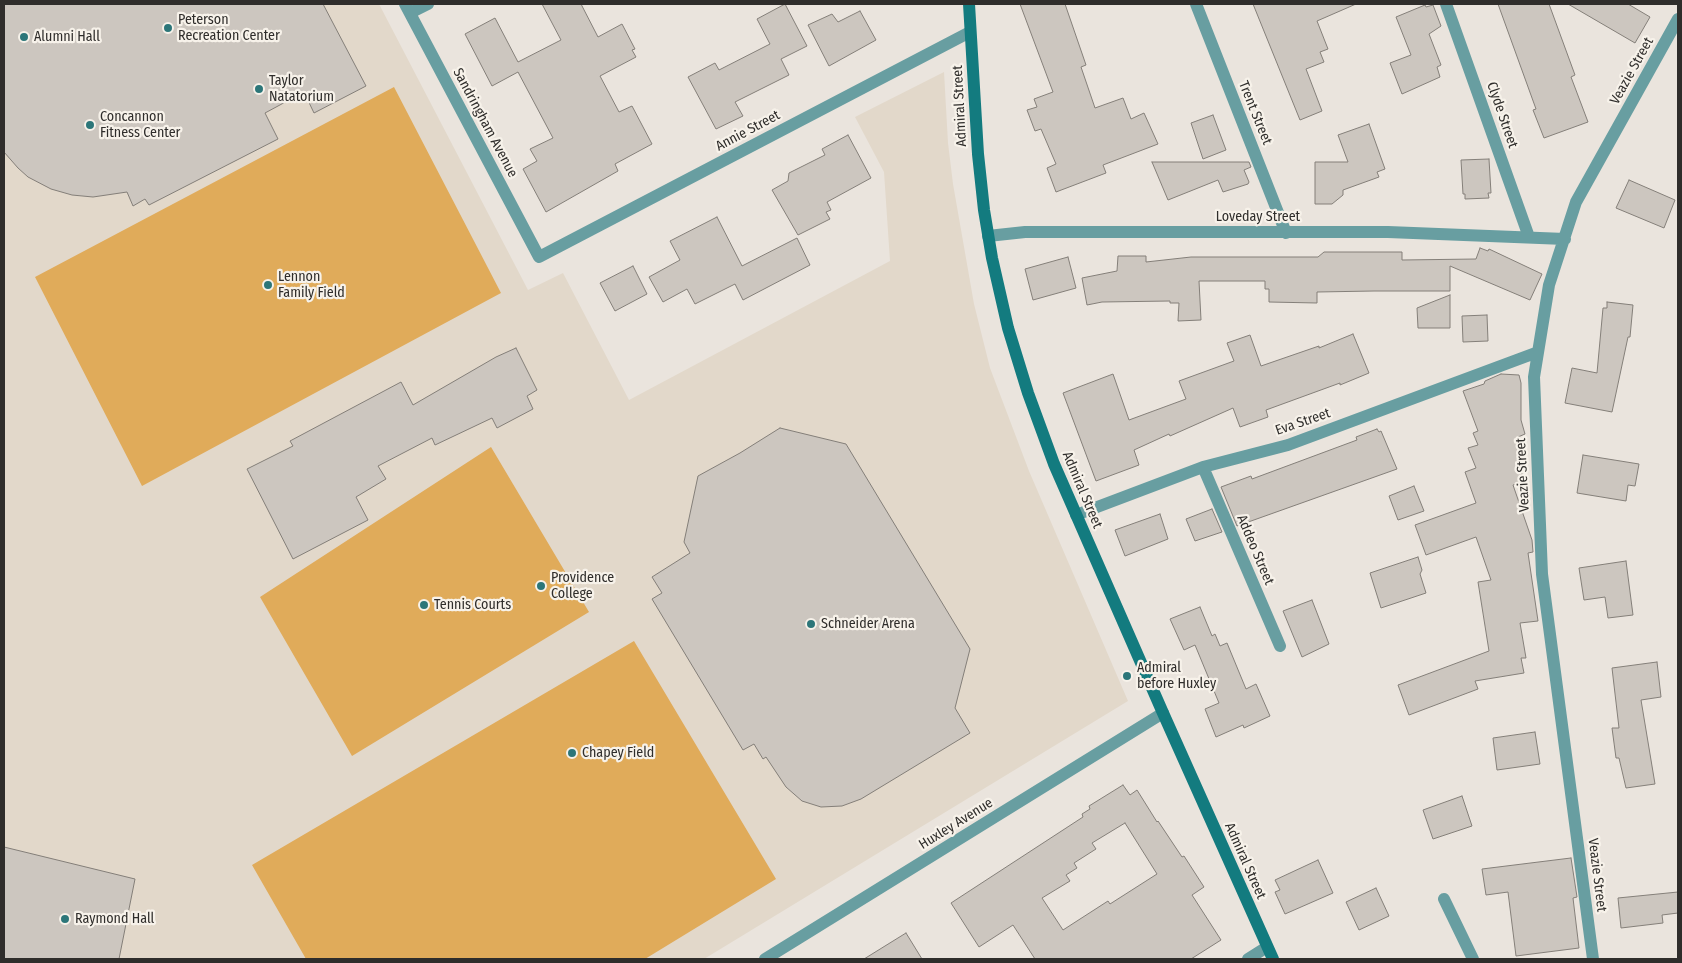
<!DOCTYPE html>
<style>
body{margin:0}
#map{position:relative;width:1682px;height:963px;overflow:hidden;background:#eae4dd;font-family:"Fira Sans Condensed",sans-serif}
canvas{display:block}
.frame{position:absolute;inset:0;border:5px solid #2f2d2b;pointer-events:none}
</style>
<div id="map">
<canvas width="1682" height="963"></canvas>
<div class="frame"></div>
</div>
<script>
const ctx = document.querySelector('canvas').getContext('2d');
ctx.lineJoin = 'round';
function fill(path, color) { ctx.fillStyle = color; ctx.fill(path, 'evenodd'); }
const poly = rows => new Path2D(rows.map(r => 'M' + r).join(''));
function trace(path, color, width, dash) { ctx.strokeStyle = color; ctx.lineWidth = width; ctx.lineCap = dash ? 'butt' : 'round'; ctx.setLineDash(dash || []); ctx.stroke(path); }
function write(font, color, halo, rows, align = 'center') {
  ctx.font = font + ' "Fira Sans Condensed",sans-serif'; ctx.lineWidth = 4.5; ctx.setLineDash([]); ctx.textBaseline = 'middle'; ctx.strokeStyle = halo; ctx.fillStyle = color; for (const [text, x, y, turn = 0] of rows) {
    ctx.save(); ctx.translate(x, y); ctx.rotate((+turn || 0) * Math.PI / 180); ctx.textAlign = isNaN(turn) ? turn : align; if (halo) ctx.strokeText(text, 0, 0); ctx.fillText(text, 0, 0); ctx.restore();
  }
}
const built = poly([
 [4,4,379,4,528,290,563,273,629,400,890,261,884,172,855,117,944,72,948,143,953,184,974,304,990,368,1029,471,1128,701,704,959,4,959]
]);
const green = poly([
 [394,87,501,293,142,486,35,277],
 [491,447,589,612,352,756,260,597],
 [634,641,776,879,645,959,306,959,252,865]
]);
const building = poly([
 [4,4,323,4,366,86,314,113,304,92,265,113,278,139,149,205,145,199,133,206,127,192,93,197,72,195,51,189,28,177,18,168,4,152,4,4],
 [542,4,581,4,598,37,622,24,635,49,632,50,636,57,600,76,619,112,632,106,652,144,615,164,618,171,546,212,523,169,537,161,530,149,553,138,518,72,492,86,465,34,495,18,518,62,561,40,542,4],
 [785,4,807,46,781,59,789,75,735,102,743,116,716,129,688,77,715,63,719,70,770,44,757,19,785,4],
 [1020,4,1065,4,1086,65,1081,67,1095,108,1123,98,1131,119,1144,113,1158,144,1103,165,1106,173,1056,192,1047,168,1056,164,1041,129,1035,131,1027,110,1037,107,1034,99,1053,92,1020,4],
 [1253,4,1356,4,1317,21,1328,49,1320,52,1324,62,1306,69,1322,111,1300,120,1253,4],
 [1498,4,1549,4,1575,75,1571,77,1588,122,1544,138,1533,110,1536,109,1498,4],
 [1568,4,1628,4,1650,17,1635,43,1568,4],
 [1425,5,1426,7,1433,5,1441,26,1429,34,1441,65,1437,67,1440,77,1402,94,1390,63,1411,55,1396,17,1425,5],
 [860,11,876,40,829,66,808,25,832,14,838,22,860,11],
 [1213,115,1226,150,1203,159,1191,123,1213,115],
 [1369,124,1385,169,1377,172,1379,177,1343,190,1343,195,1332,204,1315,204,1315,162,1348,162,1338,135,1369,124],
 [848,135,871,178,827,202,831,210,826,212,830,219,798,235,772,190,788,181,789,173,825,155,822,149,848,135],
 [1489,159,1491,193,1488,193,1489,198,1465,199,1465,194,1463,194,1461,160,1489,159],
 [1152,162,1249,162,1251,167,1244,170,1249,182,1248,184,1223,192,1218,180,1168,200,1152,162],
 [1629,180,1675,200,1664,228,1616,208,1629,180],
 [717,217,742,266,797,238,810,265,743,300,735,284,695,304,687,289,663,302,649,277,680,260,670,241,717,217],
 [1480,248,1488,251,1489,249,1542,274,1530,300,1450,266,1450,291,1374,291,1317,292,1317,303,1269,302,1269,289,1265,289,1265,281,1199,281,1201,320,1178,321,1179,303,1170,303,1170,301,1102,302,1087,305,1082,278,1117,271,1118,256,1146,256,1146,262,1191,257,1318,257,1324,252,1402,252,1402,260,1476,259,1480,248],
 [1068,257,1076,288,1033,300,1025,269,1068,257],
 [633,266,647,294,615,311,600,283,633,266],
 [1450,295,1450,328,1418,328,1417,308,1450,295],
 [1607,302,1633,305,1630,337,1628,337,1612,412,1565,403,1572,368,1597,373,1603,308,1607,308,1607,302],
 [1487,315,1488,341,1463,342,1462,316,1487,315],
 [1353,334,1369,373,1340,385,1340,383,1266,410,1268,417,1240,427,1233,408,1170,436,1169,434,1134,450,1139,465,1096,481,1063,393,1113,374,1129,420,1186,399,1179,381,1234,361,1227,343,1250,335,1261,366,1319,346,1319,348,1353,334],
 [516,348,537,390,527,396,533,409,497,428,492,418,435,445,432,438,378,466,386,479,356,497,368,520,293,559,247,469,293,446,290,441,401,382,413,405,496,357,516,348],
 [1501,374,1519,375,1521,383,1521,420,1525,434,1518,437,1522,447,1519,448,1527,469,1521,471,1524,481,1513,485,1532,540,1533,552,1528,553,1538,621,1520,623,1526,658,1521,658,1524,673,1475,681,1478,689,1409,715,1398,685,1489,651,1478,582,1491,580,1476,537,1426,555,1415,525,1476,503,1465,472,1476,468,1468,448,1478,445,1473,433,1478,431,1463,391,1484,384,1485,381,1501,374],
 [780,428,846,444,970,649,955,708,970,733,861,799,842,806,821,807,802,801,786,787,766,757,763,759,754,744,743,750,652,599,662,593,652,577,690,553,684,542,698,476,740,453,780,428],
 [1377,429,1379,432,1381,431,1397,469,1237,526,1221,487,1251,476,1252,479,1357,440,1356,437,1377,429],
 [1583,455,1639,464,1635,486,1628,485,1626,501,1577,493,1583,455],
 [1414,486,1424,511,1398,520,1389,496,1414,486],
 [1212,509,1222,532,1195,541,1186,519,1212,509],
 [1160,514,1168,539,1125,556,1115,530,1160,514],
 [1418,557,1422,570,1420,574,1426,593,1381,608,1370,573,1418,557],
 [1626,561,1633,615,1608,618,1605,597,1584,600,1579,568,1626,561],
 [1312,600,1329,644,1302,657,1283,611,1312,600],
 [1200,607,1212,636,1215,634,1220,646,1227,643,1246,689,1256,684,1270,716,1244,728,1243,725,1216,737,1205,709,1219,703,1195,645,1184,650,1170,619,1200,607],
 [1657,662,1661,697,1641,700,1655,784,1626,788,1619,758,1616,758,1612,728,1619,728,1612,668,1657,662],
 [1535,732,1540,764,1497,770,1493,738,1535,732],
 [1123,785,1130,795,1137,790,1157,822,1158,821,1182,857,1184,856,1204,887,1192,895,1221,940,1191,959,1035,959,1013,925,979,947,951,903,1083,817,1082,814,1090,809,1089,806,1123,785],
 [1125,823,1157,874,1110,904,1108,901,1063,930,1042,898,1070,881,1066,875,1077,868,1074,863,1096,849,1092,843,1125,823],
 [1462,796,1472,826,1433,839,1423,810,1462,796],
 [4,847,135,879,119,959,4,959,4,847],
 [1571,858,1577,897,1573,898,1579,948,1516,956,1508,892,1486,895,1482,869,1571,858],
 [1318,860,1333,893,1285,914,1275,892,1280,890,1275,880,1318,860],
 [1376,888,1389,916,1359,930,1346,902,1376,888],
 [1678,892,1678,913,1662,915,1663,923,1621,928,1618,898,1678,892],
 [906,933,922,959,864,959,906,933]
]);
const street = poly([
 [405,4,539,257,970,32],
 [1196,4,1286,233],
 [1446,4,1529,237],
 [410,13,428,4],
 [988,236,1025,232,1388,232,1565,239],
 [1203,467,1280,646],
 [1076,515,1203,467,1288,445,1538,352],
 [1444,899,1473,959],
 [765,959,1163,713],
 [1248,959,1267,947],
 [1593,959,1542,574,1534,377,1549,285,1576,202,1678,19]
]);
const secondary = poly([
 [969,4,978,154,984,210,992,258,1008,328,1028,393,1054,464,1163,713,1273,959]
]);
const markers = [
 [168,28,5,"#2c7679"],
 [24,37,5,"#2c7679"],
 [259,89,5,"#2c7679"],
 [90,125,5,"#2c7679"],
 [268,285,5,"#2c7679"],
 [541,586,5,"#2c7679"],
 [424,605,5,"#2c7679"],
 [811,624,5,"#2c7679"],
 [1127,676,5,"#2c7679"],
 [572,753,5,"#2c7679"],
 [65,919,5,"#2c7679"]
];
const poiNames = [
 ["Peterson",178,20],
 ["Recreation Center",178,36],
 ["Alumni Hall",34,37],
 ["Taylor",269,81],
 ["Natatorium",269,97],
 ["Concannon",100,117],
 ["Fitness Center",100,133],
 ["Lennon",278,277],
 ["Family Field",278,293],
 ["Providence",551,578],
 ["College",551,594],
 ["Tennis Courts",434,605],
 ["Schneider Arena",821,624],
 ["Admiral",1137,668],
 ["before Huxley",1137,684],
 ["Chapey Field",582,753],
 ["Raymond Hall",75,919]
];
const streetNames = [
 ["Veazie Street",1632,71,-61],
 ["Admiral Street",960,106,-93],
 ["Trent Street",1255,113,68],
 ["Clyde Street",1502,115,71],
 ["Sandringham Avenue",485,123,62],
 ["Annie Street",748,131,-28],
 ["Loveday Street",1258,217],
 ["Eva Street",1303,422,-19],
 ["Veazie Street",1523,475,-93],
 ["Admiral Street",1082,490,67],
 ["Addeo Street",1255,550,67],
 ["Huxley Avenue",956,824,-32],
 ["Admiral Street",1245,861,66],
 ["Veazie Street",1597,875,83]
];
fill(built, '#e2d8ca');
fill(green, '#e0ab5a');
fill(building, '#ccc6bf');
trace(building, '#847f79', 1);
trace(street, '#689ea1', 12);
trace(secondary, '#137b7f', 12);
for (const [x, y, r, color] of markers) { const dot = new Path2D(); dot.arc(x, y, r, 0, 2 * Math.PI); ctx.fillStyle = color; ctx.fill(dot); trace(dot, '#f7f2ea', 2); }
write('14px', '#2f2d2b', '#f7f2ea', poiNames, 'left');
write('14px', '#2f2d2b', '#f7f2ea', streetNames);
</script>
